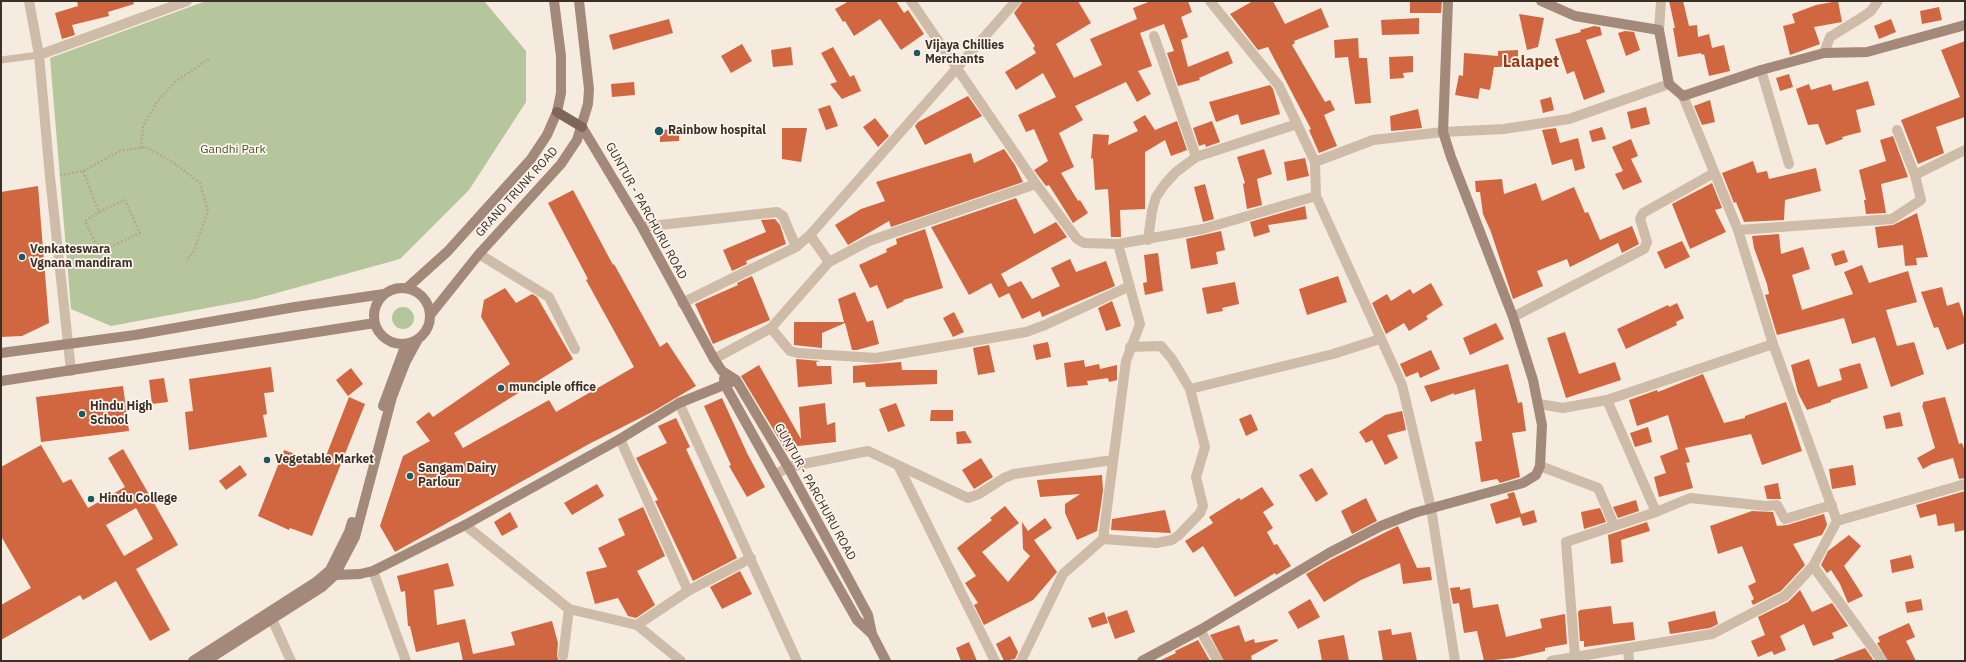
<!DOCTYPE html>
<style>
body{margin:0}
#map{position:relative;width:1966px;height:662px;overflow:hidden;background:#f5ebde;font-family:"IBM Plex Sans",sans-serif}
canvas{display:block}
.frame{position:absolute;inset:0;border:2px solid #3b2f29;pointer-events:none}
</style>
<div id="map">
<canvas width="1966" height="662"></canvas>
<div class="frame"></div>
</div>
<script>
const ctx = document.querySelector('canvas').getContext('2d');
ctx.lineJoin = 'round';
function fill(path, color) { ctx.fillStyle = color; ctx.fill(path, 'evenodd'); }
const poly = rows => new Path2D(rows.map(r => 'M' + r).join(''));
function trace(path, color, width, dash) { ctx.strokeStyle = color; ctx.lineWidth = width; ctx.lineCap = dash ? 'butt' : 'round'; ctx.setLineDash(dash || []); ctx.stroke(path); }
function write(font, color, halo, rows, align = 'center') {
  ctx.font = font + ' "IBM Plex Sans",sans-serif'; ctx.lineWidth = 3.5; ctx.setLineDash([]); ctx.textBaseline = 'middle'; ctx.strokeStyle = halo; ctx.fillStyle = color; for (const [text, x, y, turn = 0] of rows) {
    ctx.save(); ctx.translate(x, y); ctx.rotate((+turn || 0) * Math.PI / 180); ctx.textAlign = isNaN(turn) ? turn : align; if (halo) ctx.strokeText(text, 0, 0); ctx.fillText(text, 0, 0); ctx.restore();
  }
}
const green = poly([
 [206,1,484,1,526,51,526,102,469,190,400,259,255,299,111,326,71,309,50,58],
 '392 318a11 11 0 1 1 22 0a11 11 0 1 1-22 0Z'
]);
const building = poly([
 [77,1,133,1,134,4,108,12,109,16,72,25,75,35,62,39,55,13,78,6],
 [849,1,896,1,904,13,908,10,924,34,901,50,880,19,854,36,845,21,843,22,835,9],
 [1023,1,1078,1,1091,23,1056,44,1074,78,1102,65,1090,39,1137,19,1133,8,1151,1,1188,1,1192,12,1181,17,1188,37,1181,40,1188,67,1228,51,1233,63,1199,78,1200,80,1178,86,1167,53,1174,51,1164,24,1140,33,1152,66,1138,71,1151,94,1137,102,1126,82,1075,106,1083,120,1059,133,1074,167,1061,173,1078,201,1080,200,1088,213,1073,223,1049,185,1046,186,1034,170,1048,161,1034,129,1026,132,1018,115,1056,97,1043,73,1016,90,1005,72,1036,53,1033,48,1035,46,1014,13],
 [1253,1,1273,1,1285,24,1321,8,1329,27,1294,41,1295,43,1292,45,1325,102,1330,100,1335,110,1324,115,1337,146,1319,153,1309,130,1311,129,1268,47,1258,50,1230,14],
 [1410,1,1442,1,1441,13,1410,13],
 [1669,1,1683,1,1689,26,1697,25,1698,37,1709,34,1712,48,1724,45,1730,71,1709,76,1704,54,1702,55,1701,53,1678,57,1673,28,1675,28],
 [1838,1,1842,22,1814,27,1820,44,1790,55,1783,26,1795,23,1792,14,1816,5],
 [1939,7,1942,20,1922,24,1920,11],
 [1519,14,1544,18,1538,47,1527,50],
 [1419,18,1419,34,1382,35,1381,20],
 [669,19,673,33,613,50,609,35],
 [1891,19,1896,32,1879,39,1874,26],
 [1594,26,1600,27,1602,35,1586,40,1605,92,1584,100,1574,71,1567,74,1555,39,1581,32,1580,30],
 [1625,31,1634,32,1640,50,1626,56,1618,33],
 [1358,38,1359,58,1367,58,1371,103,1355,104,1348,57,1335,58,1334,40],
 [1965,41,1965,117,1936,127,1944,153,1918,164,1901,120,1960,97,1941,50],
 [742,44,752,61,731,73,721,56],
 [791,47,793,65,773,67,771,50],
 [833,47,850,77,854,75,861,91,842,99,830,84,837,82,821,53],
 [1518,50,1518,58,1526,59,1526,66,1494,67,1490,90,1480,88,1478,99,1455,95,1459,75,1463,76,1464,53,1498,56,1498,51],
 [1413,56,1413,72,1403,73,1404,78,1390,79,1389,57],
 [1789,74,1793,87,1780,91,1776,78],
 [1868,81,1875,105,1856,110,1861,132,1842,137,1843,139,1826,145,1818,124,1808,125,1796,89,1809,84,1811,90,1831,84,1833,91],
 [634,82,635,95,612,97,611,84],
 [1270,85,1273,89,1280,114,1241,125,1238,114,1216,122,1209,102],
 [968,96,982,116,925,145,915,126,918,122],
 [1551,97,1554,110,1543,113,1540,100],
 [1710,100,1715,122,1702,125,1694,106],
 [830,105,838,126,826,130,818,109],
 [1646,107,1650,124,1631,129,1627,112],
 [1418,109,1422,128,1391,131,1390,116],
 [1145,115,1155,130,1177,121,1187,150,1171,156,1165,140,1145,152,1145,209,1120,210,1121,237,1111,237,1108,189,1095,190,1093,158,1091,159,1093,134,1109,135,1108,145,1138,131,1133,122],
 [875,118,889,136,878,147,863,127],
 [1212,121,1220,142,1206,147,1205,144,1199,146,1193,128],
 [1602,127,1606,139,1592,142,1589,131],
 [782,128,807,128,801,162,782,159],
 [1556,128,1560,143,1578,138,1585,168,1575,171,1572,159,1552,165,1542,130],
 [679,129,679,141,660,142,660,130],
 [1893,136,1908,177,1881,184,1886,213,1866,214,1864,200,1866,200,1859,170,1886,161,1880,140],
 [1631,139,1638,156,1631,159,1642,182,1623,190,1615,174,1623,171,1612,147],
 [1004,149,1015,165,1023,182,891,227,889,221,848,245,835,225,861,209,885,201,876,182,971,153,974,163],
 [1264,149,1272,174,1257,179,1262,205,1247,209,1243,184,1245,183,1237,157],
 [1305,158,1309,176,1287,181,1284,162],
 [1753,161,1757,173,1767,171,1769,179,1816,168,1821,191,1785,200,1784,220,1744,222,1736,202,1734,203,1722,173],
 [1502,179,1504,194,1536,183,1542,201,1574,187,1585,213,1588,212,1600,240,1632,226,1639,244,1622,253,1618,243,1570,267,1567,259,1537,271,1543,286,1513,299,1491,232,1483,214,1480,192,1476,192,1475,181],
 [1712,183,1722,208,1715,210,1726,232,1690,249,1672,204],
 [1205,184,1214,219,1203,222,1194,187],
 [38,186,49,323,22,336,1,337,1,192],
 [573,190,613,265,614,264,660,347,667,342,696,386,652,412,589,444,395,552,380,526,403,456,430,441,416,422,429,412,433,417,510,364,481,317,484,300,505,288,516,303,532,294,537,297,573,359,454,433,463,448,549,400,556,412,634,367,586,280,588,279,548,203],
 [1016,198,1034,234,1056,222,1067,237,1001,274,1008,287,1021,281,1032,299,1060,286,1051,268,1070,259,1076,272,1106,261,1115,286,1042,317,1040,311,1022,319,1009,293,999,298,991,283,969,295,931,227],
 [1305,206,1307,219,1268,225,1270,232,1254,237,1250,222],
 [1917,213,1928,257,1916,258,1917,265,1905,266,1903,245,1878,248,1875,227,1893,225],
 [775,219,780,225,786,244,746,261,747,264,732,271,723,250,766,232,761,220],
 [925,229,943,288,903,300,904,301,887,309,877,285,870,288,859,265,887,252,886,249,897,244,896,239],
 [1221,231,1225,250,1216,252,1218,264,1191,269,1186,239],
 [1779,234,1781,254,1803,247,1810,269,1792,275,1802,310,1853,294,1844,272,1862,265,1869,283,1908,271,1917,302,1886,310,1897,346,1914,342,1924,374,1891,387,1875,337,1852,344,1844,318,1777,335,1765,295,1769,294,1767,284,1754,248,1752,236],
 [1682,241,1690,257,1665,269,1657,252],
 [1844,250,1848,262,1835,266,1831,254],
 [1158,253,1163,291,1145,295,1143,283,1147,282,1144,255],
 [752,276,770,320,713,344,695,304,738,285,737,283],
 [1338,276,1347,302,1307,315,1299,289],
 [1235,282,1239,304,1222,308,1223,311,1207,314,1202,288],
 [1431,283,1443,305,1426,316,1428,319,1409,331,1404,323,1386,334,1372,303,1387,294,1391,301,1410,289,1413,294],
 [1942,287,1947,306,1959,302,1965,321,1965,343,1947,350,1938,327,1934,328,1921,292],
 [855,292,867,322,873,320,879,344,857,350,852,350,845,323,822,333,822,348,794,345,794,322,844,322,838,299],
 [1112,301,1121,326,1106,331,1098,308],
 [1677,303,1684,318,1676,322,1677,325,1626,349,1617,329,1668,305,1669,307],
 [954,312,964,332,953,337,943,318],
 [1496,323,1504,339,1470,355,1463,338],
 [1565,332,1579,374,1615,362,1621,380,1566,398,1547,338],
 [1048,342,1051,357,1036,360,1033,345],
 [989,345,995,372,978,375,973,348],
 [1431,350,1440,369,1420,378,1418,372,1406,377,1400,364],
 [796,359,820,361,816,362,817,366,831,366,832,384,798,387],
 [1809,359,1818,387,1842,380,1839,369,1860,363,1868,388,1831,400,1831,402,1807,410,1798,393,1791,365],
 [1084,360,1085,367,1099,364,1100,369,1117,365,1117,380,1109,382,1108,378,1087,381,1088,385,1067,387,1064,363],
 [901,362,902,370,937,370,937,384,866,387,865,382,853,383,853,366],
 [1508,364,1518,403,1522,402,1526,431,1512,433,1520,477,1500,483,1497,479,1481,482,1475,442,1482,441,1475,389,1454,395,1454,393,1431,402,1424,386],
 [759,365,801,439,799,407,825,403,827,425,835,422,836,442,798,446,787,452,741,376],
 [271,367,274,392,264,393,267,414,263,415,267,437,189,450,185,412,193,411,189,379],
 [351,368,363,384,348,396,336,380],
 [1703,374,1724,423,1745,418,1745,416,1786,402,1802,451,1762,465,1751,434,1685,448,1690,462,1686,463,1693,488,1659,497,1654,477,1666,473,1660,456,1678,449,1668,415,1637,426,1629,400,1657,390,1658,392],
 [164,378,168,402,152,404,149,380],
 [123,386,129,431,41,442,36,397],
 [349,397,365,404,312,536,290,528,289,530,258,516,284,450,303,457,305,453,324,461],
 [1945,397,1959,444,1962,443,1965,451,1965,478,1959,479,1953,458,1932,464,1923,469,1917,458,1935,448,1922,405,1923,405,1923,402],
 [722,398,747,453,765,487,747,497,729,466,731,465,704,406],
 [896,403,905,426,888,432,879,409],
 [931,410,953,410,953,421,930,421],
 [1402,411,1406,430,1387,435,1398,458,1385,465,1372,440,1366,443,1359,432,1385,415],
 [1900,412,1903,426,1886,429,1883,416],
 [1251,414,1258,430,1246,436,1239,419],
 [676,418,690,447,686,449,737,558,693,581,655,501,658,500,636,458,667,443,658,426],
 [1648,427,1652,442,1635,447,1630,433],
 [965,431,972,443,957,444,956,432],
 [41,445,63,483,71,479,88,508,125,487,108,458,123,449,178,545,136,569,170,630,150,641,116,581,83,600,80,595,1,640,1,605,31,588,1,536,1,467],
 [136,508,153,539,124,556,106,525],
 [981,458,993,477,974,489,962,470],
 [240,465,247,475,226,490,219,481],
 [1853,465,1856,485,1832,489,1829,469],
 [1312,468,1328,494,1316,502,1299,475],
 [1102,475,1103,491,1097,531,1077,540,1065,513,1065,504,1080,494,1040,497,1037,480],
 [1778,483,1781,499,1767,499,1764,486],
 [597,484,604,496,572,515,564,503],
 [1262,487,1274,505,1263,512,1273,528,1267,532,1274,545,1277,544,1291,566,1276,575,1275,573,1235,597,1203,546,1193,553,1185,541,1213,523,1209,517,1239,498,1241,500],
 [1965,491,1965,530,1955,532,1954,523,1938,526,1936,514,1920,518,1916,505],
 [1514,492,1521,514,1534,510,1537,522,1523,526,1520,517,1496,524,1490,504,1509,498,1507,494],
 [1366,498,1377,521,1352,534,1341,511],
 [1636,500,1639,511,1618,518,1613,507],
 [1005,506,1019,523,982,552,1008,582,1030,556,1023,549,1022,522,1028,531,1045,518,1052,528,1034,540,1057,572,1033,600,984,625,974,605,978,603,965,583,976,576,957,548,992,520,990,518],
 [643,507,665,556,637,571,655,605,636,618,628,616,618,598,595,604,586,572,607,567,598,548,625,535,618,519],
 [1600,508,1606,522,1584,529,1581,512],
 [1165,510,1171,533,1111,530,1112,519],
 [1752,511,1773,512,1777,526,1787,525,1824,514,1827,525,1822,535,1793,544,1805,565,1781,591,1753,605,1751,601,1754,599,1748,586,1756,582,1742,546,1718,554,1710,526],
 [510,512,518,527,502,536,494,522],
 [1647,522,1650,531,1621,540,1623,562,1611,564,1608,535],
 [1398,526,1417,568,1430,567,1432,580,1403,584,1400,563,1361,580,1324,602,1306,574,1332,559],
 [1849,535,1861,546,1844,566,1863,596,1848,603,1840,584,1831,570,1827,573,1821,565,1828,551],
 [1911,555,1914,568,1892,573,1890,560],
 [448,563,454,586,434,590,437,625,465,619,473,654,515,645,511,632,552,621,558,643,557,656,559,661,463,661,459,642,416,652,410,626,408,626,405,591,401,592,397,576],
 [740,571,752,594,722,609,710,587],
 [1460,587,1460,590,1470,588,1473,608,1498,604,1506,637,1542,628,1540,619,1565,614,1567,644,1545,648,1545,651,1514,658,1484,661,1477,631,1464,633,1459,603,1453,604,1450,588],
 [1800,590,1812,612,1832,603,1848,626,1832,633,1834,638,1813,646,1804,624,1780,636,1786,650,1774,655,1772,651,1758,657,1751,641,1765,635,1758,617,1788,602],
 [1310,599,1320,617,1298,629,1288,612],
 [1921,599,1923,610,1907,613,1905,602],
 [1611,606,1613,624,1633,622,1635,640,1584,647,1584,641,1580,641,1578,612,1580,610],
 [1127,610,1135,632,1115,639,1107,617],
 [1715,611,1718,624,1710,628,1670,634,1668,622],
 [1104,612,1108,623,1092,628,1088,618],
 [1909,623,1915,637,1906,641,1916,661,1888,661,1877,643,1880,642,1878,637],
 [1239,625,1245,642,1254,639,1255,643,1277,639,1278,641,1251,656,1252,661,1224,661,1210,635],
 [1391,629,1392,635,1411,632,1417,661,1383,661,1378,631],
 [1344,635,1349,661,1322,661,1318,640],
 [1010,636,1018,652,1015,659,1004,661,996,644],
 [1198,640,1210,661,1159,661,1176,653,1175,651],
 [969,642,977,661,961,661,956,648],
 [1865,648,1874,661,1834,661,1833,660]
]);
const path = poly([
 [141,148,143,126,157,102,175,82,209,59],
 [83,171,99,212,125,200,140,233,100,252,85,221,99,212],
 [60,175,83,171,120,151,146,147,177,165,200,183,208,211,194,251,186,261]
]);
const lane = poly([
 [1,60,39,55]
]);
const street = poly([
 [29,1,39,55,50,177,71,371],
 [911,1,1036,184,1077,239,1084,243,1118,244,1203,229,1316,196],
 [1210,1,1279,86,1315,162,1316,196,1402,385,1431,508,1455,661],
 [1659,30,1661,1],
 [1824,53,1830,37,1864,16,1871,11,1878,1],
 [39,55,187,1],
 [1761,70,1789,164],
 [1897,130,1915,175],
 [1196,157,1297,124],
 [1315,162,1373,140,1443,132,1504,129,1569,119,1669,84],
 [642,227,777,212,783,216,796,247],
 [1738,230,1892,219,1921,200,1915,175,1965,150],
 [810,235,829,262,869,241,1036,184],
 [1148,240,1152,211,1156,197,1165,184,1176,172,1196,157,1154,36],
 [479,254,549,297,575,349],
 [682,303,796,247,810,235,1016,1],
 [1513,317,1644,249,1647,242,1640,219,1643,213,1714,173],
 [771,328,790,351,798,353,876,358,1026,332,1045,325,1130,286],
 [714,359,771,328,829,262],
 [1190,389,1333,354,1380,339],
 [679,403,797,661],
 [1539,404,1563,408,1607,400,1773,344],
 [620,439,688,591,637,625],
 [898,465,995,661],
 [1540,466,1598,488,1614,525],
 [775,475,788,467,868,451,968,498,979,494,1004,478,1014,474,1113,460],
 [1656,512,1690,498,1766,506,1777,505,1785,519,1832,505],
 [1837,521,1965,484],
 [465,525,569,609,637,625,681,661],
 [1103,539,1156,543,1172,540,1179,535,1200,513,1203,506,1196,477,1205,447,1190,389,1172,359,1161,346,1130,347],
 [1813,566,1882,661],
 [373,571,406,661],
 [688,591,751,558],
 [272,619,291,661],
 [1200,630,1218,661],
 [1628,648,1629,661],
 [563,656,569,609],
 [1575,657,1566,542,1656,512,1607,400],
 [1021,661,1063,574,1103,539,1126,361,1140,324,1118,244],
 [1551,661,1712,634,1785,596,1813,566,1837,521,1773,344,1738,230,1683,96]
]);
const secondary = poly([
 [1541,1,1575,16,1659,30,1669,84,1683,96,1761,70,1824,53,1867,52,1965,25],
 [582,127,642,227,714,359,722,371,736,380,788,467,868,615,872,634,886,661],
 [407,288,448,251,531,159,547,135,557,112,561,93,561,56,554,1],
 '374 316a28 28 0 1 1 56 0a28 28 0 1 1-56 0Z',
 [431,314,479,254,561,164,577,140,588,104,589,89,579,1],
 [1,353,135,335,295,307,384,294],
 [724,379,725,385,775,475,857,620,872,634],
 [1,381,375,323],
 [383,406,406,344],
 [335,575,360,574,373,571,465,525,620,439,679,403,736,380],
 [193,661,316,582,330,570,349,532,352,522],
 [206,661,322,587,335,575,355,537,392,397,406,361,418,339],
 [1142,661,1200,630,1329,553,1381,526,1414,513,1523,483,1536,475,1540,466,1542,425,1533,380,1513,317,1451,157,1443,132,1448,1]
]);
const primary = poly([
 [557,112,582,127]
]);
const markers = [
 [917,53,4,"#1a5a60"],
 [659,131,5,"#1a5a60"],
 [22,257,4,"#1a5a60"],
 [501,388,4,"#1a5a60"],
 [82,414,4,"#1a5a60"],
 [267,460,4,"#1a5a60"],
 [410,476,4,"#1a5a60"],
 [91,499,4,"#1a5a60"]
];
const poiNames = [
 ["Vijaya Chillies",925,46],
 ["Merchants",925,60],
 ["Rainbow hospital",668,131],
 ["Venkateswara",30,250],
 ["Vgnana mandiram",30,264],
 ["munciple office",509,388],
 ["Hindu High",90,407],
 ["School",90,421],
 ["Vegetable Market",275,460],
 ["Sangam Dairy",418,469],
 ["Parlour",418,483],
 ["Hindu College",99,499]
];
const parkNames = [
 ["Gandhi Park",233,150]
];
const streetNames = [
 ["GRAND TRUNK ROAD",517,192,-48],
 ["GUNTUR - PARCHURU ROAD",646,211,61],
 ["GUNTUR - PARCHURU ROAD",815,492,61]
];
const districtNames = [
 ["Lalapet",1531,62]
];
fill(green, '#b6c69c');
fill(building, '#d06741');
trace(path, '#baa592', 2.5, [2, 2]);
trace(lane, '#cebba8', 7);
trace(street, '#cebba8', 10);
trace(secondary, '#a28979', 10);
trace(primary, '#7e6659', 10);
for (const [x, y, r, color] of markers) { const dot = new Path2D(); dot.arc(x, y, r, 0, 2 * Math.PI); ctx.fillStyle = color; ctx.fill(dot); trace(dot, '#fcf4eb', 1.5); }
write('bold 12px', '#3b2f29', '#fcf4eb', poiNames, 'left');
write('12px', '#485b2a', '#fcf4eb', parkNames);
write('12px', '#3b2f29', '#fcf4eb', streetNames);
write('bold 16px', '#913a1a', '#fcf4eb', districtNames);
</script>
